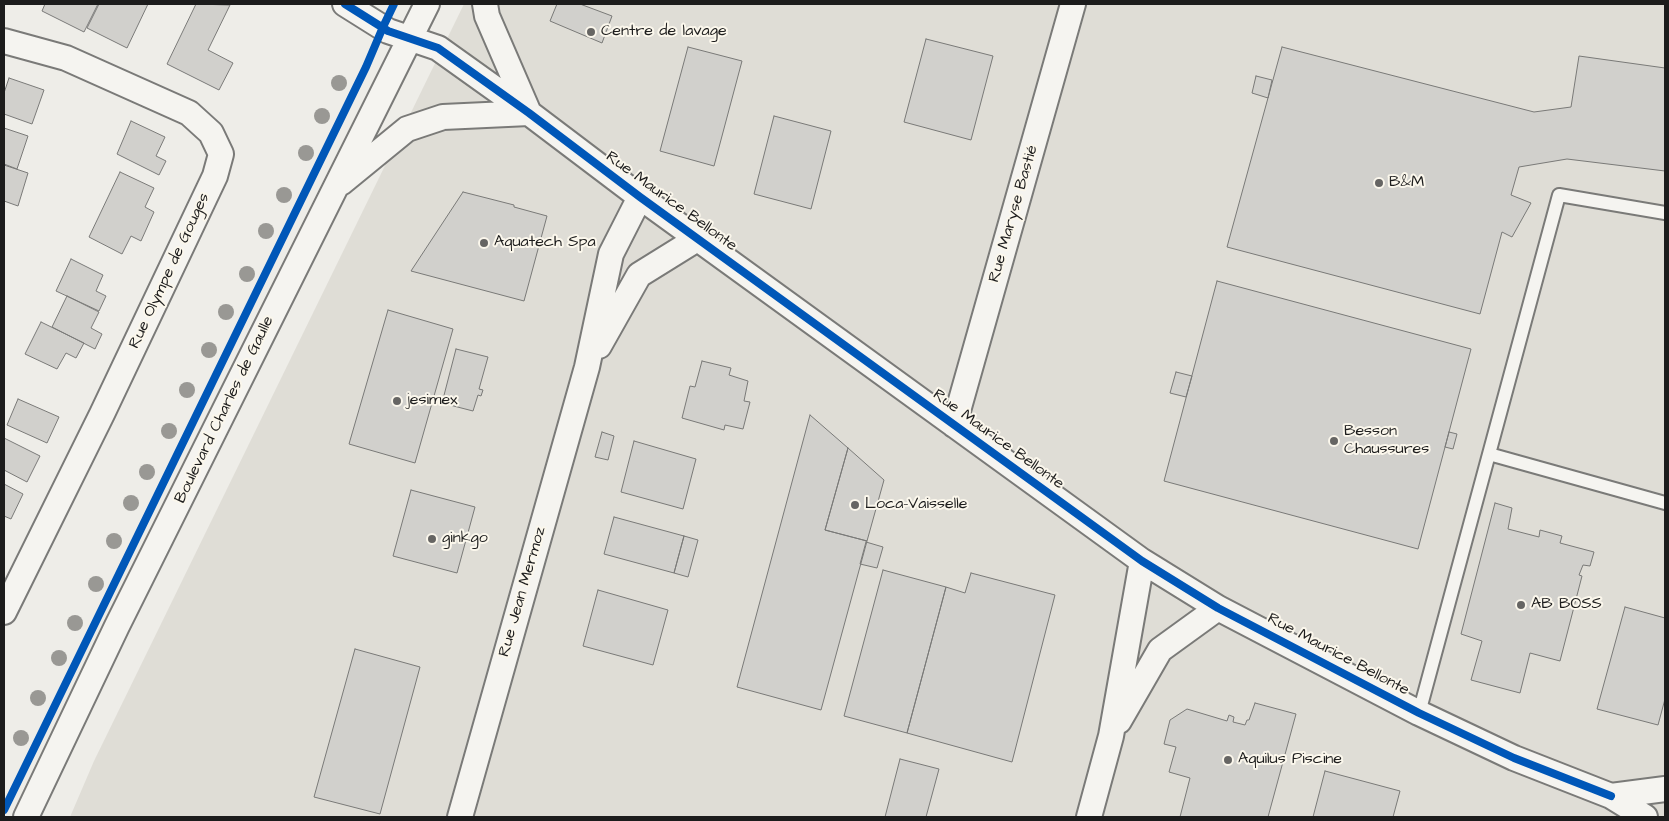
<!DOCTYPE html>
<meta charset="utf-8">
<style>
body{margin:0}
#map{position:relative;width:1669px;height:821px;overflow:hidden;background:#eeede8;font-family:"Architects Daughter",sans-serif}
canvas{display:block}
.frame{position:absolute;inset:0;border:5px solid #1c1c1c;pointer-events:none}
</style>
<div id="map">
<canvas width="1669" height="821"></canvas>
<div class="frame"></div>
</div>
<script>
const ctx = document.querySelector('canvas').getContext('2d');
ctx.lineJoin = 'round';
function fill(path, color) { ctx.fillStyle = color; ctx.fill(path, 'evenodd'); }
const poly = rows => new Path2D(rows.map(r => 'M' + r).join(''));
function trace(path, color, width, dash) { ctx.strokeStyle = color; ctx.lineWidth = width; ctx.lineCap = dash ? 'butt' : 'round'; ctx.setLineDash(dash || []); ctx.stroke(path); }
function write(font, color, halo, rows, align = 'center') {
  ctx.font = font + ' "Architects Daughter",sans-serif'; ctx.lineWidth = 4; ctx.setLineDash([]); ctx.textBaseline = 'middle'; ctx.strokeStyle = halo; ctx.fillStyle = color; for (const [text, x, y, turn = 0] of rows) {
    ctx.save(); ctx.translate(x, y); ctx.rotate((+turn || 0) * Math.PI / 180); ctx.textAlign = isNaN(turn) ? turn : align; if (halo) ctx.strokeText(text, 0, 0); ctx.fillText(text, 0, 0); ctx.restore();
  }
}
const built = poly([
 [464,4,1665,4,1665,817,70,817,94,761]
]);
const building = poly([
 [45,4,98,4,84,32,42,11,45,4],
 [99,4,148,4,127,48,87,28,99,4],
 [196,4,230,5,208,50,233,63,219,90,167,64,196,4],
 [557,4,580,4,612,16,602,43,550,21,557,4],
 [926,39,993,56,971,140,904,122,926,39],
 [688,47,742,61,714,166,660,151,688,47],
 [1282,47,1534,112,1571,107,1579,56,1665,68,1665,171,1567,159,1519,167,1511,195,1531,203,1512,237,1502,232,1480,314,1227,247,1282,47],
 [1256,76,1272,80,1268,98,1252,93,1256,76],
 [9,78,44,90,32,124,4,114,4,93,9,78],
 [774,116,831,131,811,209,754,194,774,116],
 [131,121,165,137,156,156,166,161,159,175,117,154,131,121],
 [4,128,28,136,17,169,4,164,4,128],
 [4,165,28,173,18,206,4,201,4,165],
 [120,172,154,188,145,207,154,212,141,241,131,236,122,254,89,237,120,172],
 [463,192,514,205,514,207,547,216,524,301,411,271,463,192],
 [71,259,103,275,96,291,106,296,99,311,56,291,71,259],
 [1217,281,1471,349,1418,549,1164,481,1217,281],
 [67,296,99,312,91,328,102,334,95,349,52,327,67,296],
 [388,310,453,329,415,463,349,444,388,310],
 [41,322,84,343,76,358,66,353,57,369,25,354,41,322],
 [456,349,488,357,479,389,483,390,481,396,478,395,473,411,442,403,456,349],
 [702,361,731,368,729,375,748,381,744,401,750,402,743,429,725,425,724,430,682,418,690,386,695,387,702,361],
 [1176,372,1192,376,1186,397,1170,393,1176,372],
 [18,399,59,417,47,443,7,425,18,399],
 [810,415,848,448,825,530,867,541,821,710,737,687,810,415],
 [602,432,614,436,608,460,595,457,602,432],
 [1449,432,1457,434,1453,449,1445,447,1449,432],
 [4,438,40,456,27,482,4,470,4,438],
 [634,441,696,459,683,509,621,492,634,441],
 [848,448,884,480,867,541,825,530,848,448],
 [4,484,23,494,11,519,4,516,4,484],
 [411,490,475,507,457,573,393,556,411,490],
 [1495,503,1512,508,1508,529,1539,537,1540,530,1562,536,1560,543,1594,552,1590,566,1583,565,1579,575,1582,576,1560,661,1530,653,1520,693,1471,680,1482,641,1461,634,1495,503],
 [614,517,684,536,674,573,604,554,614,517],
 [684,536,698,540,688,577,674,573,684,536],
 [866,542,883,547,877,568,860,564,866,542],
 [883,570,946,587,907,733,844,716,883,570],
 [971,573,1055,595,1012,762,907,733,946,587,965,593,971,573],
 [598,590,668,610,653,665,583,646,598,590],
 [1625,607,1665,618,1665,699,1658,725,1597,709,1625,607],
 [355,649,420,667,380,814,314,797,355,649],
 [1255,703,1296,714,1268,817,1180,817,1190,778,1169,772,1176,747,1164,744,1170,720,1187,709,1227,721,1229,715,1234,717,1233,722,1245,725,1247,720,1249,720,1255,703],
 [900,759,939,769,926,817,885,817,900,759],
 [1325,771,1400,791,1393,817,1313,817,1325,771]
]);
const service = poly([
 [1489,454,1665,503],
 [1419,713,1559,195,1665,213]
]);
const minor = poly([
 [345,4,388,31,438,48,529,113,640,197,1142,561,1218,608,1419,713,1514,758,1611,796],
 [4,41,66,58,189,113,211,133,221,154,215,176,102,414,4,612],
 [341,183,407,129,443,117,529,113,487,16,485,4],
 [599,346,639,275,697,239],
 [954,425,1073,4],
 [1119,721,1160,650,1218,608],
 [26,817,117,626,427,4],
 [460,817,587,367,611,254,640,197],
 [1089,817,1111,736,1142,561],
 [1645,817,1611,796,1665,789]
]);
const cycleway = poly([
 [345,4,388,31,438,48,529,113,640,197,1142,561,1218,608,1419,713,1514,758,1611,796],
 [4,810,366,67,383,27,394,4]
]);
const trees = [
 [339,83],
 [322,116],
 [306,153],
 [284,195],
 [266,231],
 [247,274],
 [226,312],
 [209,350],
 [187,390],
 [169,431],
 [147,472],
 [131,503],
 [114,541],
 [96,584],
 [75,623],
 [59,658],
 [38,698],
 [21,738]
];
const markers = [
 [591,32,5,"#666563"],
 [1379,183,5,"#666563"],
 [484,243,5,"#666563"],
 [397,401,5,"#666563"],
 [1334,441,5,"#666563"],
 [855,505,5,"#666563"],
 [432,539,5,"#666563"],
 [1521,605,5,"#666563"],
 [1228,760,5,"#666563"]
];
const poiNames = [
 ["Centre de lavage",601,32],
 ["B&M",1389,183],
 ["Aquatech Spa",494,243],
 ["jesimex",407,401],
 ["Besson",1344,432],
 ["Chaussures",1344,450],
 ["Loca-Vaisselle",865,505],
 ["ginkgo",442,539],
 ["AB BOSS",1531,605],
 ["Aquilus Piscine",1238,760]
];
const streetNames = [
 ["Rue Maurice Bellonte",671,202,36],
 ["Rue Maryse Bastié",1014,214,-74],
 ["Rue Olympe de Gouges",170,271,-65],
 ["Boulevard Charles de Gaulle",225,410,-64],
 ["Rue Maurice Bellonte",998,440,36],
 ["Rue Jean Mermoz",523,592,-74],
 ["Rue Maurice Bellonte",1338,655,28]
];
fill(built, '#dfddd6');
fill(building, '#d1d0cc');
trace(building, '#7a7a78', 1);
trace(service, '#7a7a78', 16);
trace(minor, '#7a7a78', 28);
trace(service, '#f5f4f0', 12);
trace(minor, '#f5f4f0', 24);
trace(cycleway, '#0057b8', 8);
ctx.fillStyle = '#999894';
for (const [x, y] of trees) { ctx.beginPath(); ctx.arc(x, y, 8, 0, 2 * Math.PI); ctx.fill(); }
for (const [x, y, r, color] of markers) { const dot = new Path2D(); dot.arc(x, y, r, 0, 2 * Math.PI); ctx.fillStyle = color; ctx.fill(dot); trace(dot, '#fbf7ec', 2); }
write('16px', '#1c1c1c', '#fbf7ec', poiNames, 'left');
write('16px', '#1c1c1c', '#fbf7ec', streetNames);
</script>
